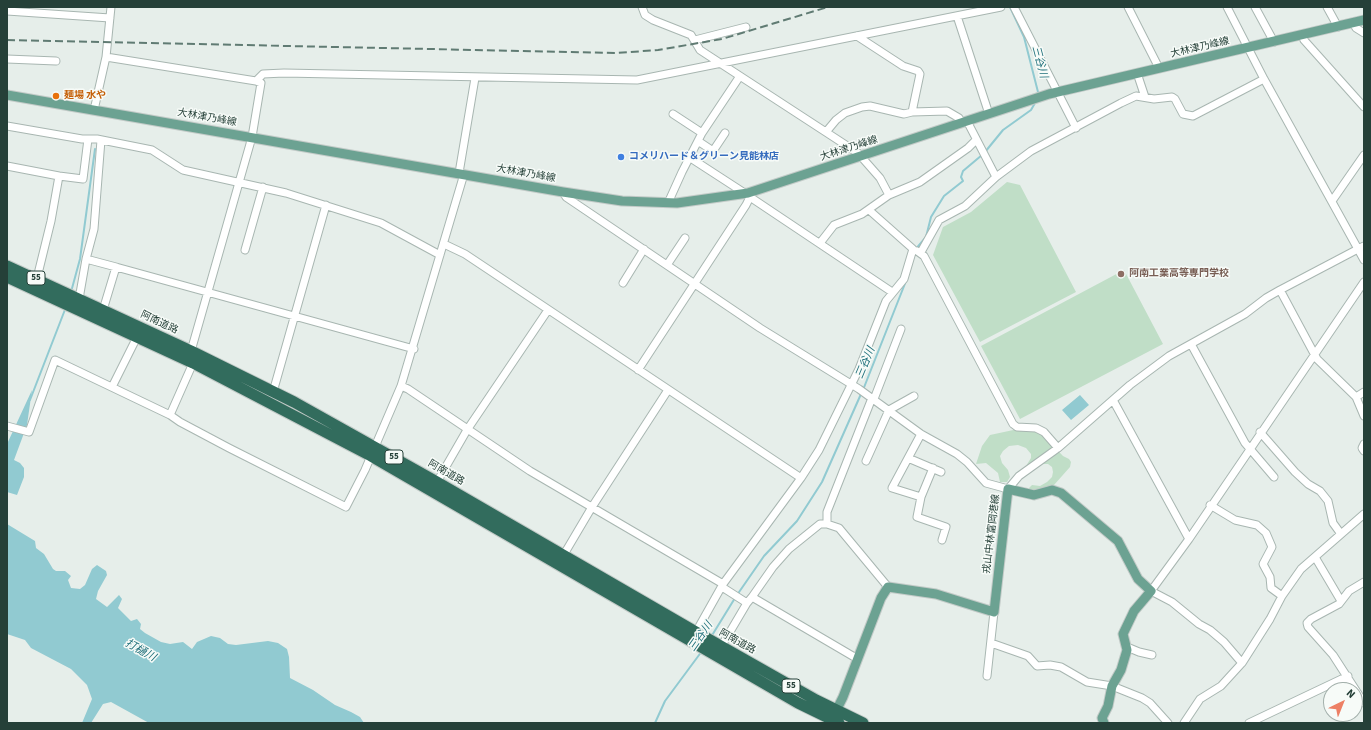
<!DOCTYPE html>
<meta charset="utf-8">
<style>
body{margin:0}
#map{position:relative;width:1371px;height:730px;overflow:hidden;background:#e6eeea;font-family:"Source Sans 3",sans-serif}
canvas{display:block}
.frame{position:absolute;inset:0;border:8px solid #254038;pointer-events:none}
.north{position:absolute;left:1323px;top:682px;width:40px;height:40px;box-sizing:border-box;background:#f7fbf8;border:1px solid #a3b0ab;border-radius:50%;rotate:43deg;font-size:11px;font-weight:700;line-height:16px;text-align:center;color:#254038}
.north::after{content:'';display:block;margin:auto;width:14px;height:18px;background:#ed8065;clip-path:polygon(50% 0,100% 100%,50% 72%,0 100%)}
</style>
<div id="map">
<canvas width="1371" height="730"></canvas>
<div class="frame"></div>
<div class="north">N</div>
</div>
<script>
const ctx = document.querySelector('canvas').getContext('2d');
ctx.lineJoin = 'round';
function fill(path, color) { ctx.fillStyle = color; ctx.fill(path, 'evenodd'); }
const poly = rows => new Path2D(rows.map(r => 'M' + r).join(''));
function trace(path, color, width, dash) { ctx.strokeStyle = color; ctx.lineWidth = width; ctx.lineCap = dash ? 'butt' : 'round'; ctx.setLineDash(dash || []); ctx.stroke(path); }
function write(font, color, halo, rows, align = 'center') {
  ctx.font = font + ' "Source Sans 3","Noto Sans JP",sans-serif'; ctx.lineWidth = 3; ctx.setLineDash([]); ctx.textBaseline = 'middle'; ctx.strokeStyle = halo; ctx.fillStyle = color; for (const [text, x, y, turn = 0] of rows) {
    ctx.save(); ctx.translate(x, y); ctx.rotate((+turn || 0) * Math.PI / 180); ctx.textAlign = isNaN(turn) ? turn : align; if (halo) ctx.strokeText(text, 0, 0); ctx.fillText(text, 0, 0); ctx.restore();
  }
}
const green = poly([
 [1007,182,1020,185,1076,292,980,342,933,255,943,227,971,212],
 [1124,270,1163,344,1020,419,981,346],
 [1018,429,1039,431,1063,456,1069,459,1071,462,1070,467,1054,485,1036,491,1030,491,1029,488,1032,485,1040,486,1047,482,1052,477,1053,472,1052,467,1048,464,1030,464,1026,466,1031,458,1031,454,1026,448,1018,445,1009,446,1003,451,1000,456,1002,463,1008,470,1010,477,1007,482,1000,482,998,473,986,463,976,464,982,446,990,435]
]);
const water = poly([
 [32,390,27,425,14,460,20,463,24,468,24,477,17,495,7,492,7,444],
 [1080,395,1089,405,1071,420,1062,410],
 [7,524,35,541,36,548,44,554,53,569,56,571,65,571,71,576,68,580,71,588,80,589,85,585,92,569,97,565,106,571,107,575,98,591,96,599,107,607,119,595,122,599,118,608,131,621,137,619,141,624,140,629,145,633,161,642,170,644,183,642,192,649,197,642,211,636,220,638,228,644,236,645,268,641,278,643,287,649,289,657,290,678,313,690,335,705,351,712,360,717,364,723,149,723,111,702,103,704,91,723,82,723,92,699,87,685,71,669,31,648,25,640,7,634]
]);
const stream = poly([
 [1010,7,1024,37,1038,92,1037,95],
 [985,152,1003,130,1031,110,1035,103],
 [915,250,926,237,931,217,944,196,963,181,961,177,963,171,982,155],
 [71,292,80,259,95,149],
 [863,390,906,281],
 [30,400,66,307],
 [737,595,764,556,797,521,822,482,861,394],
 [711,637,735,598],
 [655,723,665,701,702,651]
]);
const minor = poly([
 [642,7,645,15,653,20,691,35,700,50,858,153,880,178,889,195],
 [1014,7,1076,128],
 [1128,7,1159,68],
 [1255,7,1274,42],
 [1327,7,1338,27],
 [7,11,110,18],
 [957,16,989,114],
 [1353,23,1356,28,1364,33],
 [1302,35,1304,40,1364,107],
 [857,36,903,66,918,71,920,74,912,112,947,111,959,118,962,123],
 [695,40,746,27],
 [106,57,256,81,263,74,284,73,637,80,1001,7],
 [7,59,56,61],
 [1137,73,1145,97],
 [94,110,106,57,111,7],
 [673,114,702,133],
 [967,121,996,177],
 [7,126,82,139,97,139,152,150,183,170,286,193,381,223,440,255],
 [826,132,836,120,845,113,862,107,870,106,904,114,912,112],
 [698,141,713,151,725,133],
 [689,157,746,194],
 [7,166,59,176,51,221,37,278],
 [459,173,475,78],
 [59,176,83,179,88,139],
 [563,192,566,197,760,328,859,389,921,434,957,454,967,462,986,483,1008,489,1019,476,1058,448,1130,385,1169,356,1245,314,1266,298,1280,290,1358,249,1264,79,1227,7],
 [750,197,892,292],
 [1332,201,1364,155],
 [668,203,682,172,702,133,740,76],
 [820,243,834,225,862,214,889,195,920,182,968,148,976,140],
 [444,244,465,254,801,478],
 [1364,246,1358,249,1364,260],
 [245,250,263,187],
 [917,251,924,256,1013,424,1017,427,1036,428,1044,432,1058,448],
 [921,252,939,220,965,206,996,177,1031,151,1121,103,1136,96,1154,99,1172,97,1175,99,1183,114,1193,116,1264,79],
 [86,259,94,229,101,140],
 [667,265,685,238],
 [623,283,644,249],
 [1280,290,1317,359,1356,397,1364,416],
 [79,299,86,259,116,267],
 [103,310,116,267,414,349],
 [1191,344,1245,443,1274,477],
 [638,370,746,205,750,197,748,193],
 [401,386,408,389,530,471,723,584],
 [112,387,137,337],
 [273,392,326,205],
 [1356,397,1364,392],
 [874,399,901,329],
 [1113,400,1189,539],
 [170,415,193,363,191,351,252,137,261,83,256,81],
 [7,426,29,432,55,360,170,415,180,422,229,448,346,507,365,470,401,386,464,174],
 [1260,432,1295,472,1308,484,1320,491,1328,501,1333,523,1341,534],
 [1364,444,1362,448,1364,451],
 [908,458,941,472],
 [866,461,889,410,914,396],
 [933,468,921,497,917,517,946,527,942,540],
 [437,482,467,430,548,310],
 [921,497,892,488,921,434],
 [1210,505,1235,520,1257,525,1266,533,1272,547,1263,564,1270,577,1271,588,1282,596],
 [827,524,827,512,872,398],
 [563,556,592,507,668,390],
 [1315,557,1341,601],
 [1364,582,1349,591,1339,604,1311,619,1307,623,1308,627,1333,655,1364,703],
 [752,597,773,567,789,549,820,524,827,524,839,528,888,587],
 [747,603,752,597,856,658],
 [696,632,723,584,801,478,819,450,859,369,886,301,904,279,913,249,869,210],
 [991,643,1028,656,1037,666,1050,665,1061,667,1087,682,1112,686,1142,698,1150,703,1168,723],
 [721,647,747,603,722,587],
 [1127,647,1139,652,1152,655],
 [1242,663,1224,642,1210,630,1199,624,1172,602,1151,591,1189,539,1364,282],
 [987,676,994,612],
 [1184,723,1200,699,1221,686,1242,663,1270,619,1282,596,1301,569,1364,514],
 [1249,723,1348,676]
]);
const major = poly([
 [7,95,563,192,622,201,677,203,748,193,1049,94,1364,20],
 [834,715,843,697,881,598,888,587,936,594,994,612,1008,489,1034,495,1052,490,1061,493,1118,541,1138,579,1151,591,1134,611,1123,634,1127,650,1121,670,1112,686,1108,706,1102,718,1104,723]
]);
const highway = poly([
 [7,266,191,351,294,402,437,482,696,632,816,700,863,723],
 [7,277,193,363,371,456,798,703,839,723]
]);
const rail = poly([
 [7,40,617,53,658,50,722,39,828,7]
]);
const markers = [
 [56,96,4,"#e8710a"],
 [621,157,4,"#3f7fe0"],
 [1121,274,4,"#8d6e63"]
];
const shields = [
 [36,278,18],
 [394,457,18],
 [791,686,18]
];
const shieldNames = [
 ["55",36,278],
 ["55",394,457],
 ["55",791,686]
];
const streetNames = [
 ["大林津乃峰線",1200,48,-13],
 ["大林津乃峰線",207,118,10],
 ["大林津乃峰線",849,149,-18],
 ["大林津乃峰線",526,174,10],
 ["阿南道路",159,323,25],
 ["阿南道路",446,473,30],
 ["戎山中林富岡港線",992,534,-83],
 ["阿南道路",737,642,29]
];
const foodNames = [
 ["麺場 水や",64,96]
];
const shopNames = [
 ["コメリハード＆グリーン見能林店",629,157]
];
const educationNames = [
 ["阿南工業高等専門学校",1129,274]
];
const waterNames = [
 ["三谷川",1039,62,75],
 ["三谷川",866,363,-67],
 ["三谷川",701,637,-55],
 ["打樋川",140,651,29]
];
fill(green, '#c0dec7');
fill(water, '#91cad1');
trace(stream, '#91cad1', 2);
trace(minor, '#a8b6b1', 9);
trace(major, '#c2cac7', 11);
trace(highway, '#c2cac7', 13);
trace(minor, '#fff', 7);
trace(major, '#6ca292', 9);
trace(highway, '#326c5d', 11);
trace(rail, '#607b73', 2, [8, 4]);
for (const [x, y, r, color] of markers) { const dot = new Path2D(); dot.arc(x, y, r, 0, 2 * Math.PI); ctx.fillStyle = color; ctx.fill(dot); trace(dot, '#f7fbf8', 1.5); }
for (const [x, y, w] of shields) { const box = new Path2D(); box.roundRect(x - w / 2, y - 7, w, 14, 3); ctx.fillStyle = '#f7fbf8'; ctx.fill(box); trace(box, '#254038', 1); }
write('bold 9px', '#254038', null, shieldNames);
write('10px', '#254038', '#f7fbf8', streetNames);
write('bold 10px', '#c56008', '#f7fbf8', foodNames, 'left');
write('bold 10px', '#366cbe', '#f7fbf8', shopNames, 'left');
write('bold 10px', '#785e54', '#f7fbf8', educationNames, 'left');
write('italic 11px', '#20707b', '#f7fbf8', waterNames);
</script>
